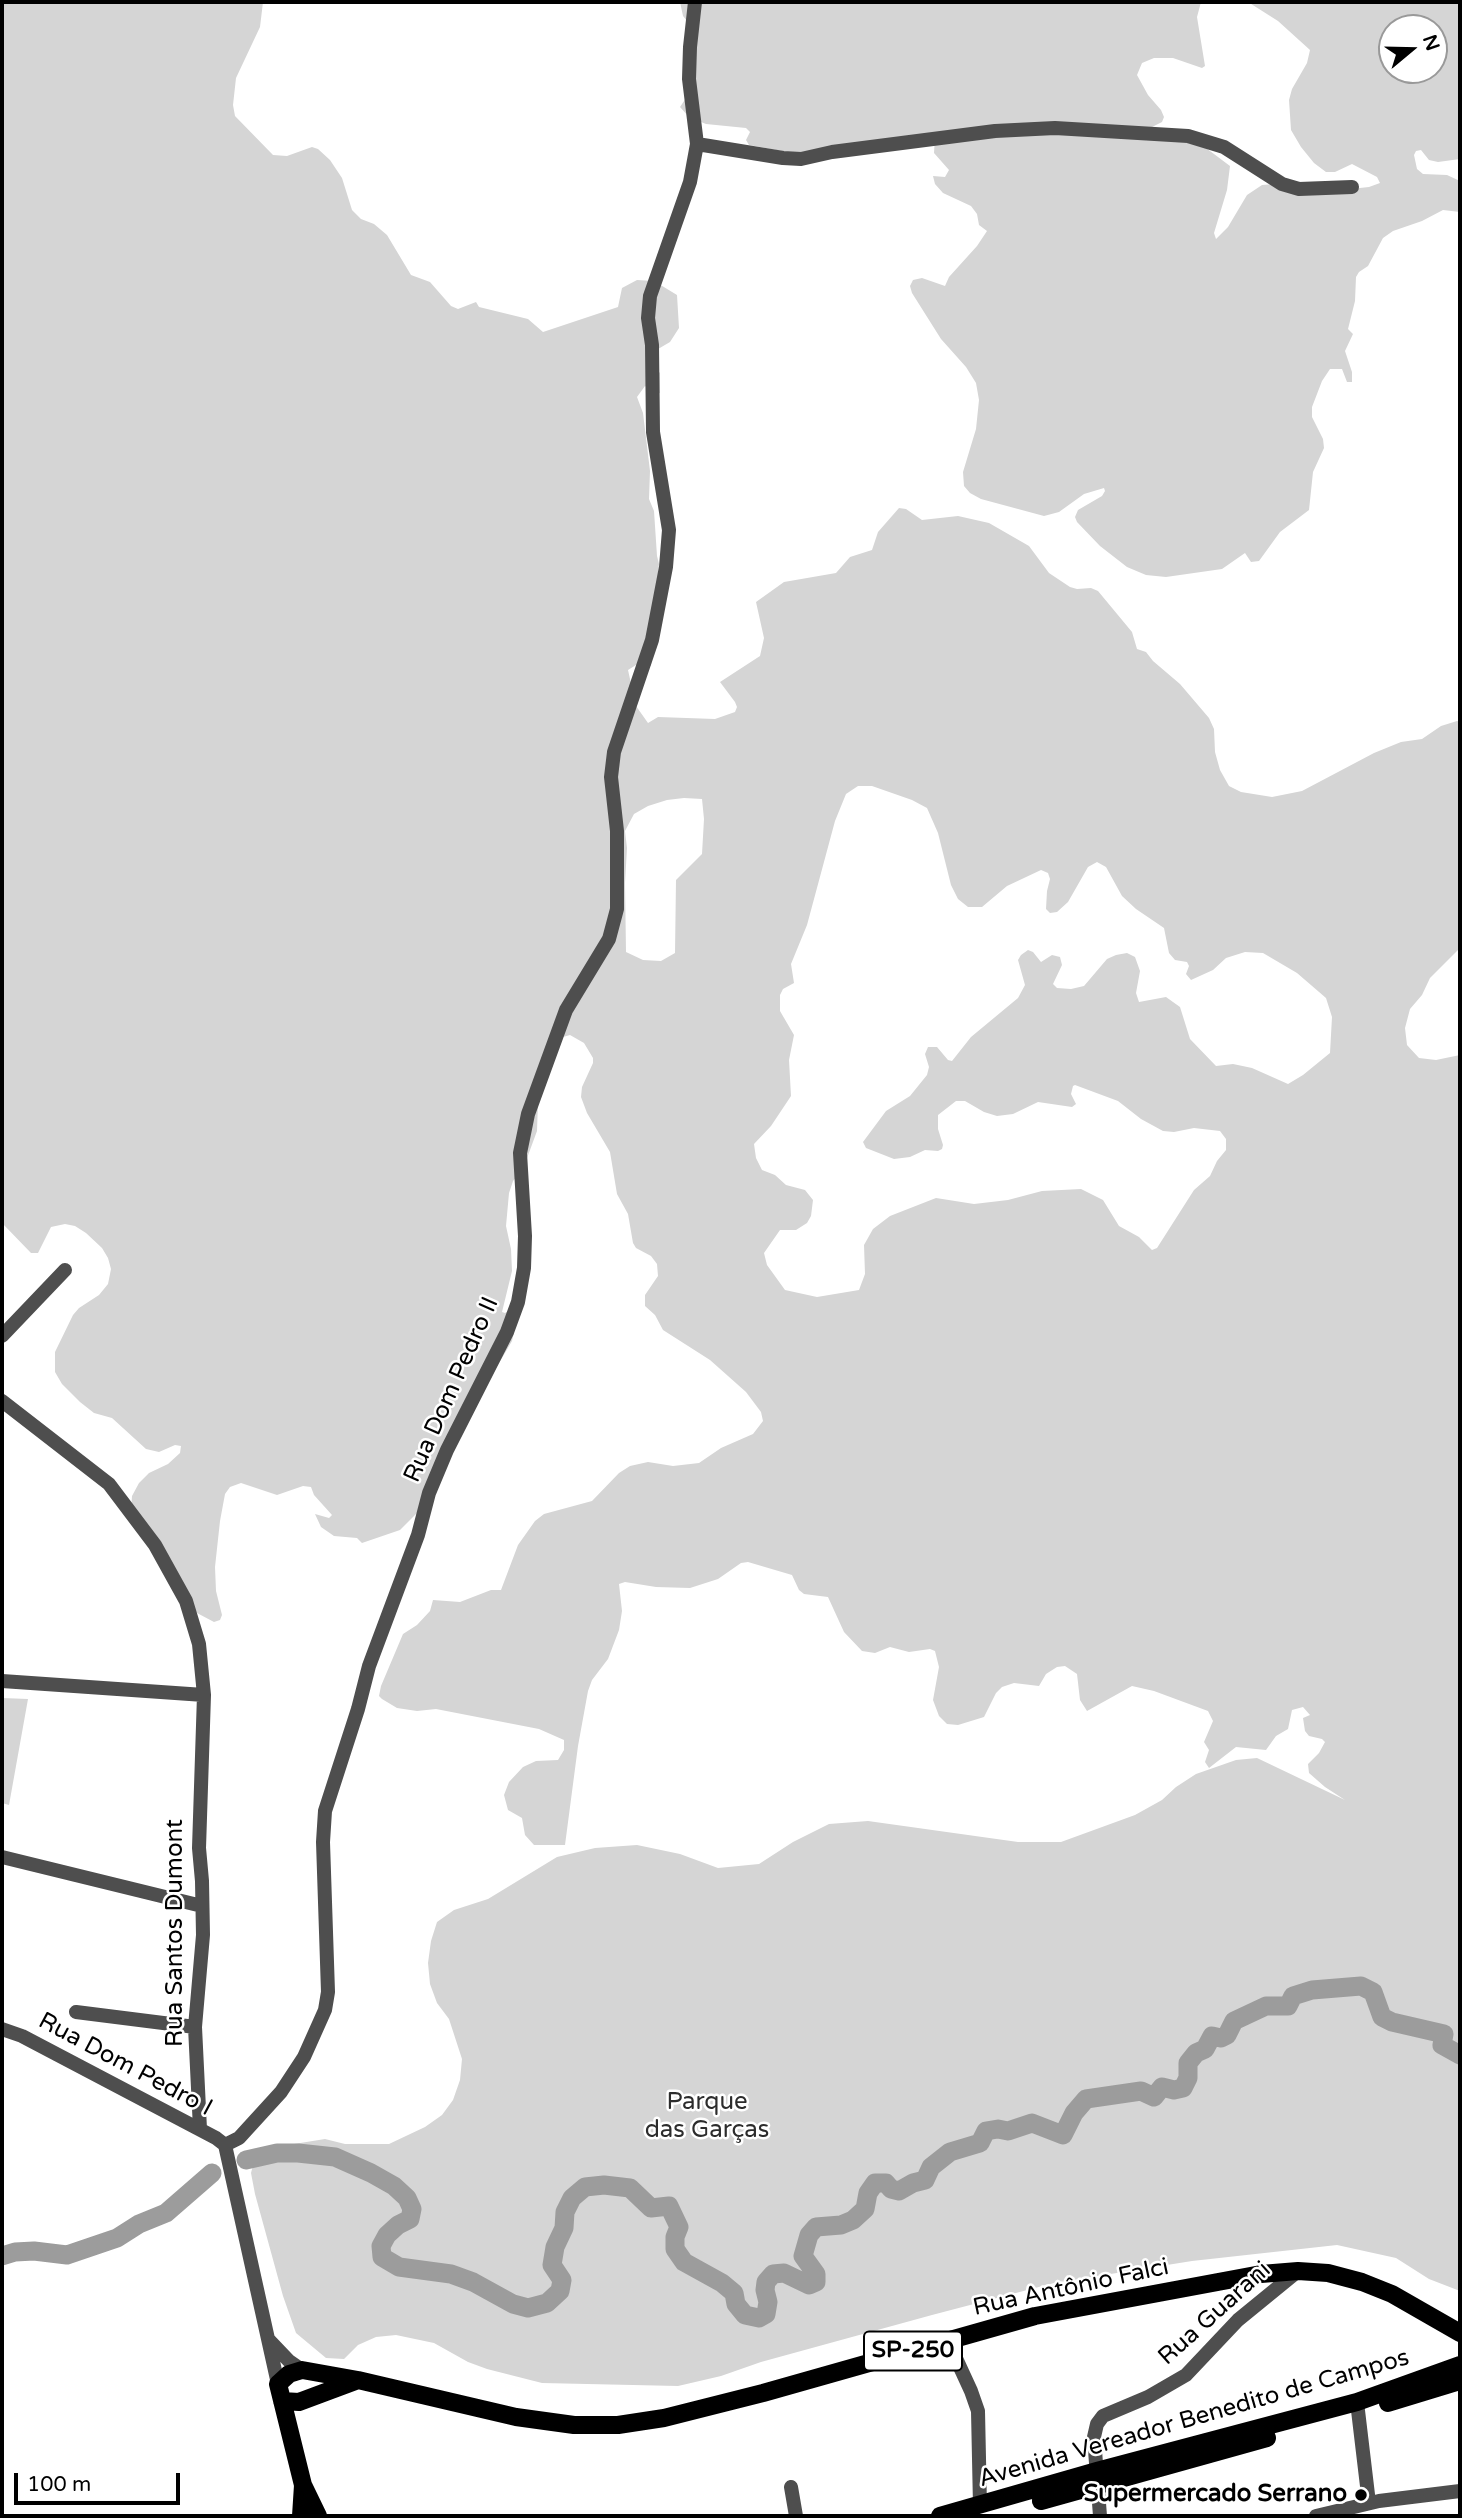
<!DOCTYPE html>
<meta charset="utf-8">
<style>
body{margin:0}
#map{position:relative;width:1462px;height:2518px;overflow:hidden;background:#fff;font-family:"Varela Round",sans-serif}
canvas{display:block}
.frame{position:absolute;inset:0;border:4px solid #000;pointer-events:none}
.north{position:absolute;left:1378px;top:14px;width:70px;height:70px;box-sizing:border-box;background:#fff;border:2px solid #999;border-radius:50%;rotate:71deg;font-size:19px;font-weight:700;line-height:28px;text-align:center;color:#000}
.north::after{content:'';display:block;margin:auto;width:24px;height:32px;background:#000;clip-path:polygon(50% 0,100% 100%,50% 72%,0 100%)}
.scale{position:absolute;left:14px;top:2473px;width:166px;height:32px;box-sizing:border-box;border:4px solid #000;border-top:0;padding-left:9px;font-size:21px;line-height:24px;white-space:nowrap;color:#000;-webkit-text-stroke:5px #fff;paint-order:stroke}
</style>
<div id="map">
<canvas width="1462" height="2518"></canvas>
<div class="frame"></div>
<div class="north">N</div>
<div class="scale">100 m</div>
</div>
<script>
const ctx = document.querySelector('canvas').getContext('2d');
ctx.lineJoin = 'round';
function fill(path, color) { ctx.fillStyle = color; ctx.fill(path, 'evenodd'); }
const poly = rows => new Path2D(rows.map(r => 'M' + r).join(''));
function trace(path, color, width, dash) { ctx.strokeStyle = color; ctx.lineWidth = width; ctx.lineCap = dash ? 'butt' : 'round'; ctx.setLineDash(dash || []); ctx.stroke(path); }
function write(font, color, halo, rows, align = 'center') {
  ctx.font = font + ' "Varela Round",sans-serif'; ctx.lineWidth = 5; ctx.setLineDash([]); ctx.textBaseline = 'middle'; ctx.strokeStyle = halo; ctx.fillStyle = color; for (const [text, x, y, turn = 0] of rows) {
    ctx.save(); ctx.translate(x, y); ctx.rotate((+turn || 0) * Math.PI / 180); ctx.textAlign = isNaN(turn) ? turn : align; if (halo) ctx.strokeText(text, 0, 0); ctx.fillText(text, 0, 0); ctx.restore();
  }
}
const green = poly([
 [2,2,263,2,260,27,236,78,233,105,235,116,273,155,287,156,312,147,318,149,330,160,342,178,352,210,361,219,374,224,387,235,411,275,430,282,451,306,458,309,476,302,479,307,528,319,543,332,618,307,622,288,637,280,654,281,677,295,679,328,670,342,653,352,647,359,660,373,660,393,656,394,645,386,637,397,643,413,650,471,649,499,654,511,657,556,659,564,651,666,636,665,628,670,636,706,648,723,658,717,715,719,735,712,737,707,735,702,720,682,760,656,764,638,756,602,784,582,836,573,850,557,872,550,878,532,899,508,906,509,922,520,958,516,989,523,1029,546,1049,573,1070,587,1077,589,1091,588,1098,591,1132,632,1137,649,1146,652,1153,661,1180,684,1209,718,1214,729,1215,752,1220,770,1229,786,1241,792,1272,797,1302,791,1374,753,1401,742,1422,739,1441,726,1457,721,1460,722,1460,948,1430,978,1422,995,1410,1009,1405,1028,1407,1045,1419,1058,1436,1060,1460,1055,1460,2291,1429,2279,1396,2258,1337,2245,1192,2261,1054,2283,932,2315,761,2362,721,2376,678,2386,542,2383,487,2369,468,2362,434,2343,396,2335,376,2337,358,2345,344,2359,326,2358,296,2333,283,2296,255,2194,251,2173,257,2150,325,2139,345,2144,389,2144,425,2127,442,2115,453,2100,460,2080,462,2059,449,2019,437,2003,430,1984,428,1963,431,1941,437,1922,454,1910,488,1899,557,1857,595,1848,637,1845,680,1854,718,1868,759,1864,793,1842,829,1824,868,1821,1018,1842,1061,1842,1135,1815,1162,1800,1176,1787,1196,1774,1236,1760,1257,1758,1345,1800,1325,1787,1309,1773,1308,1764,1319,1753,1325,1742,1322,1739,1309,1736,1305,1731,1303,1718,1310,1715,1303,1707,1292,1710,1288,1729,1276,1736,1266,1750,1236,1747,1209,1768,1205,1762,1209,1750,1204,1742,1213,1721,1208,1711,1154,1691,1132,1686,1087,1711,1080,1700,1077,1674,1065,1666,1057,1667,1046,1674,1039,1686,1014,1683,1002,1687,996,1693,984,1717,958,1725,947,1724,939,1716,933,1700,939,1667,935,1651,930,1649,909,1652,890,1647,875,1653,862,1651,844,1632,828,1597,804,1594,799,1590,792,1575,748,1562,741,1563,718,1579,690,1588,656,1587,625,1582,619,1584,622,1611,619,1630,608,1659,592,1680,588,1691,578,1746,565,1845,534,1845,525,1835,522,1818,508,1810,504,1795,509,1782,523,1767,536,1761,558,1760,564,1750,564,1740,539,1729,436,1709,417,1711,397,1708,382,1699,379,1696,381,1686,403,1634,417,1625,430,1611,433,1600,460,1602,491,1590,501,1590,518,1545,535,1521,544,1514,592,1501,619,1473,630,1466,648,1462,673,1466,699,1463,721,1448,753,1434,763,1421,761,1412,746,1392,710,1360,663,1330,655,1315,645,1306,645,1295,658,1276,657,1264,651,1256,636,1248,633,1243,628,1214,617,1194,610,1152,587,1113,581,1097,582,1087,593,1063,593,1058,584,1043,570,1035,563,1037,538,1102,537,1131,523,1169,513,1181,509,1193,506,1226,511,1249,512,1271,502,1312,505,1313,512,1309,516,1322,512,1341,492,1375,426,1504,400,1530,362,1543,357,1538,334,1536,321,1527,315,1514,329,1518,332,1515,314,1495,311,1487,303,1486,277,1495,241,1483,230,1487,225,1494,220,1521,215,1567,216,1591,222,1615,220,1620,214,1622,197,1613,131,1511,132,1496,139,1483,149,1473,168,1464,180,1453,181,1446,175,1445,159,1452,146,1449,112,1418,94,1413,80,1402,62,1384,55,1372,55,1352,73,1315,79,1308,99,1295,108,1284,111,1269,108,1258,102,1248,86,1233,75,1226,65,1224,51,1227,38,1253,31,1253,2,1223],
 [858,786,872,786,912,800,927,808,938,833,951,885,958,899,968,907,982,907,1007,886,1041,870,1048,873,1050,879,1047,891,1046,909,1050,913,1057,912,1068,902,1088,867,1097,862,1106,867,1122,896,1136,909,1164,928,1169,953,1175,960,1187,962,1189,966,1186,974,1191,980,1213,970,1226,958,1245,952,1263,953,1297,973,1326,998,1332,1017,1330,1053,1303,1075,1288,1084,1252,1068,1233,1064,1216,1066,1190,1039,1180,1007,1166,997,1139,1002,1136,993,1140,971,1135,957,1127,953,1116,955,1107,959,1084,986,1071,989,1057,988,1053,984,1062,965,1060,957,1052,955,1041,962,1033,952,1028,950,1021,955,1018,960,1025,985,1018,998,971,1037,952,1061,948,1060,937,1047,928,1047,925,1054,929,1067,927,1075,910,1096,886,1111,863,1142,866,1148,894,1159,910,1157,925,1150,938,1151,942,1149,943,1145,938,1129,938,1115,956,1101,965,1101,984,1112,997,1116,1013,1114,1038,1102,1072,1107,1076,1104,1071,1094,1073,1086,1075,1085,1118,1101,1141,1119,1163,1131,1174,1132,1194,1128,1220,1131,1226,1139,1226,1150,1217,1161,1210,1176,1194,1190,1157,1248,1152,1250,1139,1237,1119,1226,1103,1200,1081,1189,1042,1191,1008,1200,974,1204,936,1198,890,1216,873,1229,864,1245,865,1274,859,1290,817,1297,785,1290,767,1265,764,1253,780,1230,796,1230,807,1223,811,1216,813,1200,805,1190,786,1185,775,1175,762,1170,756,1158,754,1144,771,1126,791,1096,789,1060,794,1035,780,1011,780,995,783,989,794,983,791,964,807,925,835,821,846,794],
 [684,798,702,799,704,819,702,854,676,880,675,953,661,961,643,960,626,952,625,883,627,848,625,831,634,814,648,806,667,800],
 [680,2,1201,2,1197,17,1205,66,1202,68,1173,58,1154,58,1142,63,1137,75,1148,95,1161,110,1164,117,1162,122,1148,129,1202,145,1230,166,1227,190,1214,233,1216,239,1228,227,1247,195,1262,185,1274,184,1323,192,1369,187,1380,183,1377,177,1352,164,1335,172,1326,172,1314,163,1301,147,1291,130,1289,100,1292,89,1307,63,1310,50,1278,21,1248,2,1460,2,1460,159,1438,162,1429,160,1421,150,1416,151,1414,155,1417,169,1423,174,1447,175,1460,181,1460,212,1443,210,1422,221,1393,231,1383,238,1368,266,1359,272,1356,277,1355,301,1348,329,1353,334,1345,351,1352,372,1352,382,1347,382,1342,369,1330,369,1322,381,1312,407,1312,417,1323,439,1324,448,1313,472,1309,510,1280,532,1259,561,1251,562,1245,553,1222,569,1166,577,1146,575,1127,567,1100,546,1077,522,1075,517,1078,510,1102,496,1105,491,1104,488,1084,494,1059,512,1044,516,981,499,970,493,964,486,963,472,976,429,979,400,976,383,966,367,941,339,912,293,910,286,913,280,922,278,945,286,949,277,977,246,987,231,979,225,977,214,971,206,943,193,935,184,933,176,945,177,949,170,934,153,935,137,793,153,749,145,746,140,750,132,746,128,706,124,689,117,680,107,688,95,691,26,683,16],
 [1392,28,1434,28,1434,70,1392,70],
 [2,1698,28,1699,9,1805,2,1803]
]);
const river = poly([
 [246,2160,277,2153,298,2153,335,2157,371,2173,394,2186,407,2198,412,2209,410,2219,398,2225,387,2235,381,2246,382,2257,399,2267,451,2274,473,2282,513,2304,528,2308,547,2303,560,2291,562,2280,552,2265,555,2247,564,2228,565,2212,572,2198,585,2187,604,2185,630,2188,651,2208,669,2206,679,2227,675,2237,675,2249,684,2262,722,2283,734,2293,736,2304,745,2315,759,2318,766,2314,768,2302,765,2290,766,2282,773,2274,784,2273,809,2285,816,2282,816,2274,803,2256,809,2235,816,2227,841,2225,853,2220,865,2209,868,2193,875,2183,886,2183,891,2189,899,2191,913,2183,925,2180,931,2167,950,2152,980,2143,986,2131,998,2129,1008,2131,1032,2123,1063,2135,1074,2113,1086,2099,1141,2091,1154,2097,1162,2087,1174,2090,1183,2088,1188,2078,1188,2063,1196,2053,1205,2049,1212,2036,1221,2038,1227,2035,1234,2021,1266,2006,1288,2006,1293,1996,1312,1990,1361,1986,1373,1992,1382,2017,1392,2022,1444,2034,1442,2045,1460,2055],
 [2,2256,15,2252,34,2251,67,2255,117,2238,139,2224,166,2213,212,2173]
]);
const minor = poly([
 [697,144,783,158,801,159,832,152,995,131,1055,128,1188,136,1224,147,1282,184,1299,189,1352,187],
 [2,1336,65,1270],
 [2,1401,109,1484,155,1545,186,1601,199,1644,204,1695,199,1848,202,1881,203,1935,195,2027,200,2129],
 [2,1681,204,1695],
 [2,1857,202,1906],
 [76,2012,195,2027],
 [2,2029,22,2036,216,2138,225,2145],
 [225,2145,239,2138,281,2092,304,2057,325,2010,328,1992,323,1842,325,1811,358,1709,369,1666,418,1535,429,1493,447,1450,507,1332,518,1302,524,1268,525,1236,520,1153,528,1114,566,1010,609,939,617,909,617,831,611,777,614,752,652,640,666,567,669,530,653,432,652,345,648,318,650,296,690,182,697,144,689,79,690,47,695,2],
 [225,2145,278,2384],
 [269,2340,289,2361,302,2370],
 [948,2341,971,2391,978,2411,980,2506],
 [1357,2402,1369,2503],
 [791,2487,796,2516],
 [1100,2516,1094,2437,1097,2424,1103,2416,1148,2397,1186,2375,1238,2320,1298,2271],
 [1316,2516,1379,2501,1460,2491]
]);
const major = poly([
 [282,2401,299,2402,358,2380],
 [1388,2403,1460,2381],
 [1041,2501,1267,2438],
 [301,2516,303,2485],
 [318,2516,303,2485,278,2384,289,2374,302,2370,358,2380,516,2417,574,2425,618,2425,664,2418,763,2393,1035,2316,1261,2274,1298,2271,1328,2273,1362,2282,1392,2294,1460,2333],
 [940,2516,1097,2471,1357,2402,1460,2365]
]);
const markers = [
 [1361,2495,7,"#000"]
];
const shields = [
 [913,2351,98]
];
const shieldNames = [
 ["SP-250",913,2351]
];
const streetNames = [
 ["Rua Dom Pedro II",452,1390,-66],
 ["Rua Santos Dumont",176,1933,-90],
 ["Rua Dom Pedro I",125,2065,28],
 ["Rua Antônio Falci",1071,2288,-12],
 ["Rua Guarani",1215,2314,-42],
 ["Avenida Vereador Benedito de Campos",1194,2419,-16]
];
const parkNames = [
 ["Parque",707,2103],
 ["das Garças",707,2131]
];
const poiNames = [
 ["Supermercado Serrano",1347,2495]
];
fill(green, '#d5d5d5');
trace(river, '#9c9c9c', 19);
trace(minor, '#4e4e4e', 14);
trace(major, '#000', 18);
for (const [x, y, r, color] of markers) { const dot = new Path2D(); dot.arc(x, y, r, 0, 2 * Math.PI); ctx.fillStyle = color; ctx.fill(dot); trace(dot, '#fff', 2.5); }
for (const [x, y, w] of shields) { const box = new Path2D(); box.roundRect(x - w / 2, y - 19.5, w, 39, 5); ctx.fillStyle = '#fff'; ctx.fill(box); trace(box, '#000', 2); }
write('bold 23px', '#000', null, shieldNames);
write('24px', '#000', '#fff', streetNames);
write('24px', '#2c2c2c', '#fff', parkNames);
write('bold 24px', '#000', '#fff', poiNames, 'right');
</script>
